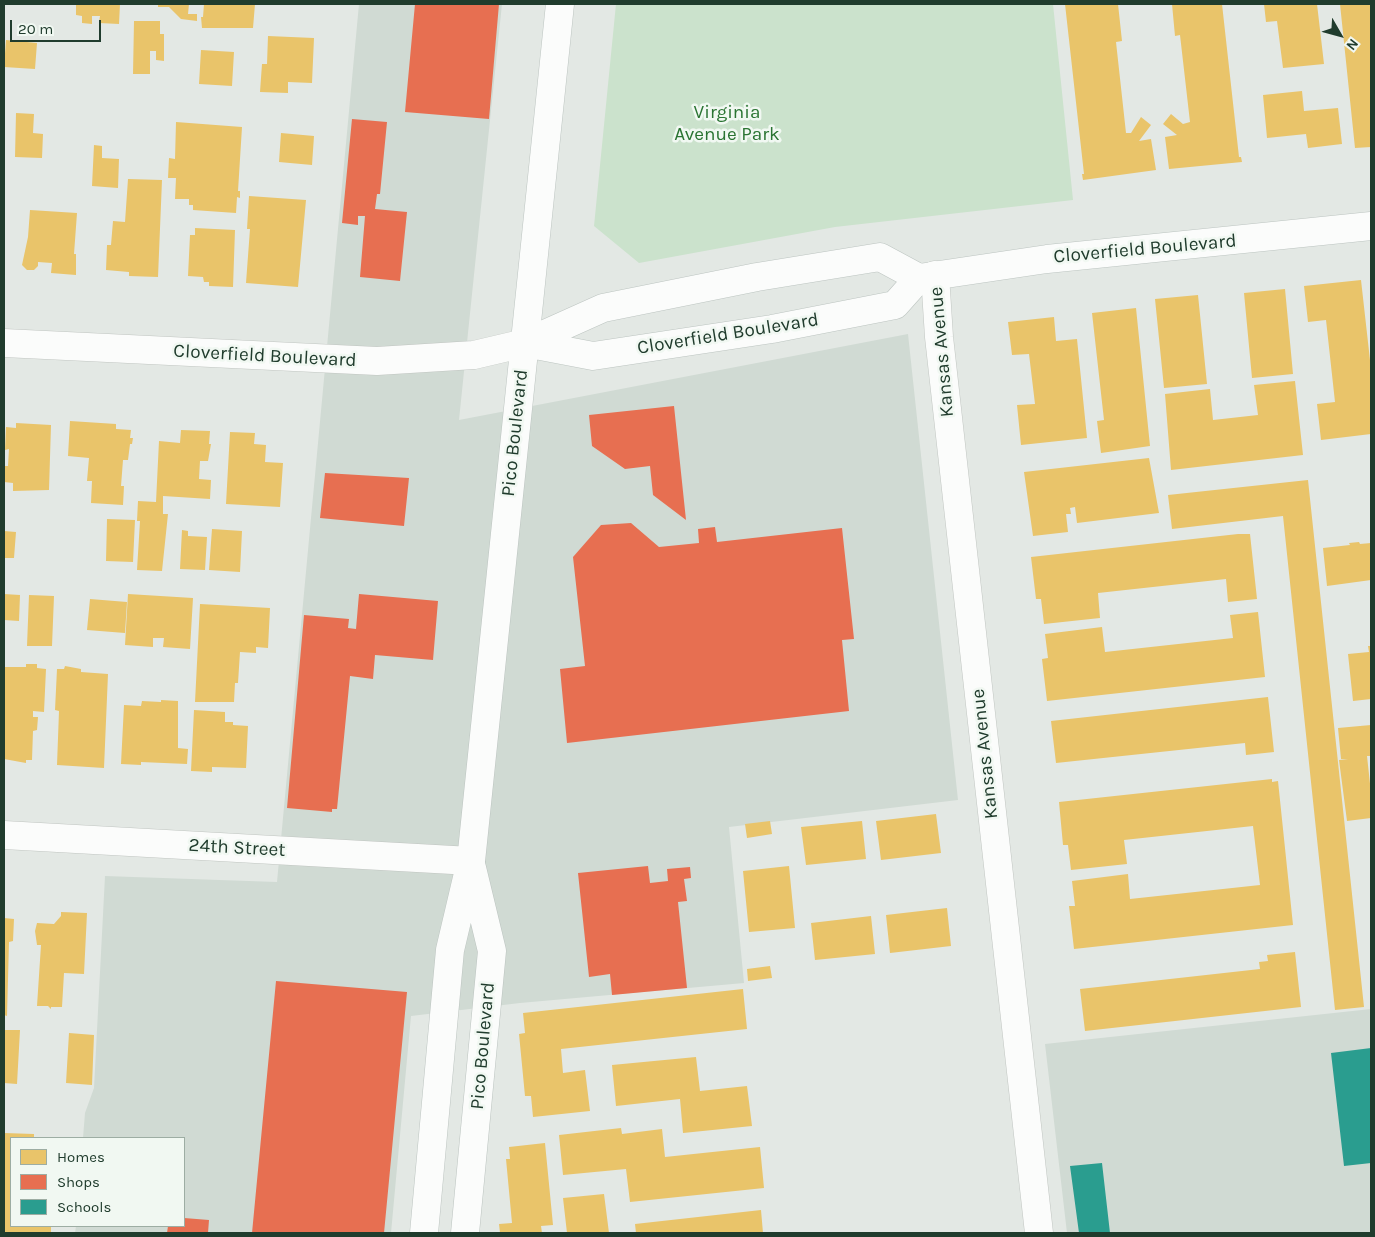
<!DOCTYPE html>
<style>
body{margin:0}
#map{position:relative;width:1375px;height:1237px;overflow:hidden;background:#e3e8e4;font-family:Karla,sans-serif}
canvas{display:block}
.frame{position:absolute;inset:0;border:5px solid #203c2d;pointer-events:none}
.legend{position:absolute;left:10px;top:1137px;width:175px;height:90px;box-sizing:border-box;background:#f1f8f2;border:1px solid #9dada3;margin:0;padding:6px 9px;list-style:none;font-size:15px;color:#203c2d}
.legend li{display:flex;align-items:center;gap:10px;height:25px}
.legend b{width:25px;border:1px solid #9dada3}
.north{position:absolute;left:1315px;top:10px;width:50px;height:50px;-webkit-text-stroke:4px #f1f8f2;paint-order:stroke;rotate:128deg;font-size:14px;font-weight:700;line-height:20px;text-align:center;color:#203c2d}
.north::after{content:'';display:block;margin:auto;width:18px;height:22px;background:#203c2d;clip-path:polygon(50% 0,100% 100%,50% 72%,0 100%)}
.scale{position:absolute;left:10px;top:20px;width:91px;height:22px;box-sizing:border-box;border:2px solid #203c2d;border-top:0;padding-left:6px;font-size:15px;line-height:18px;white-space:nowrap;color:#203c2d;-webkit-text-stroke:4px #f1f8f2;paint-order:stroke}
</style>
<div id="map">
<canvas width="1375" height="1237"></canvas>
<div class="frame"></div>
<ul class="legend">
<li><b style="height:14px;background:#e9c46a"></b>Homes</li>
<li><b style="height:14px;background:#e76f51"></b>Shops</li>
<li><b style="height:14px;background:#2a9d8f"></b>Schools</li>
</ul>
<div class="north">N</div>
<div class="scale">20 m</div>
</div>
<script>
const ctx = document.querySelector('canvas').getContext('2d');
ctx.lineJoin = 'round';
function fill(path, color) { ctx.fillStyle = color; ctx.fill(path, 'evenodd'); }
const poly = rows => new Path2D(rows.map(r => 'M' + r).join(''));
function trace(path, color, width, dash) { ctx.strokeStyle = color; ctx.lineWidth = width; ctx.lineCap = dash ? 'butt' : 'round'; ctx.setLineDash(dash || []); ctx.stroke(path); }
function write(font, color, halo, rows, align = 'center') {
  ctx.font = font + ' Karla,sans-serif'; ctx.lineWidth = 5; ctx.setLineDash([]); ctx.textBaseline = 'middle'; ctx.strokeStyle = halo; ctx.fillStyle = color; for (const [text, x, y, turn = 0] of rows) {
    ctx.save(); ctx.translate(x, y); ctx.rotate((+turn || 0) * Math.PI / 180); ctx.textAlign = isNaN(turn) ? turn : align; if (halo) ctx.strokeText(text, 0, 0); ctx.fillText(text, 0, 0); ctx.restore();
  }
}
const built = poly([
 [359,4,502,4,459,420,908,334,958,800,729,827,744,983,520,1003,411,1016,391,1233,75,1233,76,1226,184,1226,184,1138,83,1138,85,1113,94,1088,105,876,277,882],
 [1371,1009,1371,1233,1067,1233,1045,1044]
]);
const green = poly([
 [616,4,1053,4,1073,200,835,227,639,263,594,226]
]);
const homes = poly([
 [76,4,120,4,119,24,99,23,100,16,92,16,92,24,82,23,82,16,76,15],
 [158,4,189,4,188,14,197,14,197,21,181,19,169,7,158,7],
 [204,4,255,4,253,28,202,28,201,17,203,17],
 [1065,4,1118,4,1122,41,1116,42,1126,133,1131,133,1141,117,1151,125,1139,141,1151,139,1156,170,1083,180,1082,174,1084,174],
 [1172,4,1222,4,1239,157,1241,157,1242,162,1169,169,1165,137,1177,135,1163,124,1171,114,1183,124,1190,122,1180,35,1175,36],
 [1264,4,1317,4,1324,64,1283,68,1277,21,1266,22],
 [1340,4,1371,4,1371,147,1355,148],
 [134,21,160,21,160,34,164,34,164,61,156,60,156,51,150,51,150,74,133,74],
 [268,36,314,38,312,83,288,82,288,93,260,92,262,64,267,64],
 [6,40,37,43,35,69,4,67],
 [201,50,234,52,232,86,199,84],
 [1302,91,1304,111,1338,108,1342,144,1308,148,1306,134,1267,138,1263,95],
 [16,113,34,114,33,133,43,134,42,158,15,157],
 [176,122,242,127,238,191,240,191,240,198,237,197,236,213,193,210,193,205,189,205,189,199,175,199,176,178,168,178,169,158,175,159],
 [281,133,314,136,312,165,279,162],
 [94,145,102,146,102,158,119,159,118,188,92,186],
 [128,179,162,180,158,277,129,276,129,272,106,270,107,245,111,245,113,221,125,222],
 [249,196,306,200,298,287,246,283,250,229,247,229],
 [30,210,77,213,74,254,76,254,76,275,51,273,52,263,38,262,38,266,34,270,27,270,22,265,28,237],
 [195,228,235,230,233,287,209,286,209,282,204,282,203,277,188,276,190,235,195,235],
 [1361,280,1371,369,1371,434,1321,440,1317,404,1335,402,1326,320,1308,322,1304,286],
 [1285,289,1293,374,1252,378,1244,293],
 [1198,295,1207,384,1164,388,1155,299],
 [1136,308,1150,446,1101,453,1097,421,1104,420,1092,313],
 [1054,317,1056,341,1077,339,1087,438,1021,445,1017,405,1035,404,1029,354,1012,355,1008,322],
 [1295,381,1303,455,1171,470,1165,394,1210,389,1213,420,1258,415,1254,385],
 [70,421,116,424,116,429,131,430,130,438,133,438,132,444,130,444,128,460,123,460,121,486,124,486,123,505,91,503,92,481,87,481,89,458,68,456],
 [16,423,51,425,49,490,13,491,13,483,4,482,4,466,8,466,9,449,5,450,6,427,16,428],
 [181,430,210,431,209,444,211,444,208,461,200,461,199,479,211,480,210,499,163,496,163,514,168,514,162,571,137,570,140,521,137,521,138,501,156,502,159,441,180,443],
 [230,432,255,433,254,444,266,445,265,462,283,463,280,507,226,504],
 [1149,458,1159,513,1077,523,1075,507,1070,508,1071,514,1066,514,1068,532,1033,536,1024,472],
 [1308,480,1364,1007,1335,1010,1283,516,1172,529,1168,495],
 [107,519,135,520,133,562,106,561],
 [212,529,242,531,240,572,209,570],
 [182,530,188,531,188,536,207,537,205,570,180,569],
 [4,531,16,532,14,558,4,558],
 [1238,534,1250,534,1257,599,1228,602,1226,579,1098,593,1100,618,1044,624,1041,599,1036,599,1031,557],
 [1359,542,1360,544,1371,543,1371,580,1327,586,1323,548,1350,545,1349,543],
 [4,594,20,595,19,621,4,620],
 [128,594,193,598,190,649,163,647,164,638,153,638,153,647,125,645],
 [29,595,54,596,52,646,27,646],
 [90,599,127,602,125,633,87,630],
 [200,604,270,608,268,648,256,647,256,653,240,652,238,683,235,683,234,702,195,702],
 [1258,612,1265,677,1047,701,1042,659,1048,658,1045,634,1102,627,1105,652,1233,638,1230,615],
 [1368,646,1371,646,1371,699,1353,701,1348,654,1369,652],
 [26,664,37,664,37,668,46,669,44,712,33,711,33,717,38,717,37,730,33,731,32,760,26,760,26,763,4,759,4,667,26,667],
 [65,666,81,669,81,672,108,674,104,768,57,765,59,711,55,710,57,669,64,669],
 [1268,697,1274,752,1246,755,1245,743,1056,763,1051,721],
 [161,700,178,701,178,748,188,749,187,764,141,762,141,765,121,764,124,705,141,706,142,701,161,702],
 [194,710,225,712,225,722,233,722,233,725,248,726,246,768,212,767,212,772,191,771],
 [1371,725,1371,756,1367,756,1371,793,1371,818,1347,821,1339,760,1348,759,1341,759,1338,728],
 [1272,779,1272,782,1278,781,1293,925,1074,949,1069,906,1075,906,1072,881,1128,874,1130,899,1260,885,1253,826,1124,840,1127,864,1071,870,1068,845,1063,845,1059,802],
 [936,814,941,853,881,860,876,821],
 [770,821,772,834,747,838,745,824],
 [862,821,866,859,806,865,801,827],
 [789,866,795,928,749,932,743,871],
 [947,908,951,946,890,953,886,915],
 [61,912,87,913,84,974,64,973,62,1007,51,1007,51,1009,48,1006,37,1006,41,945,37,945,35,931,37,923,54,924,61,916],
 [871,916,875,954,815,960,811,923],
 [4,918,14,919,13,941,9,942,7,1016,4,1015],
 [1295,952,1301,1007,1085,1031,1080,989,1260,969,1259,962,1268,961,1267,955],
 [770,966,772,978,748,981,747,969],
 [743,989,747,1029,561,1049,563,1073,585,1070,590,1111,533,1117,531,1096,525,1096,519,1034,525,1033,523,1013],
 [4,1030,20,1030,17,1084,4,1083],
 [69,1033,94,1035,92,1085,66,1083],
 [696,1057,700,1091,747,1086,752,1126,683,1133,680,1099,616,1106,612,1065],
 [621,1128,622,1134,662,1129,665,1157,760,1147,764,1188,630,1202,626,1169,563,1175,559,1135],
 [4,1133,34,1134,34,1138,11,1138,11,1226,51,1226,51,1233,4,1233],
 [545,1143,553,1225,541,1226,542,1233,500,1233,499,1224,512,1223,506,1159,510,1159,509,1147],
 [604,1194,609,1233,567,1233,563,1198],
 [761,1210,763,1233,636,1233,635,1224]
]);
const shops = poly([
 [415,4,499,4,489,119,405,112],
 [352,119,387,122,380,194,377,194,375,209,407,212,400,281,360,277,365,216,358,216,358,225,342,223],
 [674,406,686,520,653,495,650,466,625,469,592,446,589,415],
 [325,473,409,478,404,526,320,518],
 [631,523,659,547,699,543,698,529,715,527,717,542,842,528,854,639,842,640,849,711,567,743,560,669,585,666,573,557,601,525],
 [359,594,438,601,433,660,375,655,373,679,350,676,337,809,332,809,332,812,287,808,304,615,349,619,348,628,356,629],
 [648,866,650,883,668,881,667,869,690,867,691,878,684,879,687,901,678,902,687,988,612,995,610,974,589,977,578,873],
 [276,981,407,992,384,1233,252,1233],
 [184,1218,209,1220,208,1233,167,1233,168,1226,184,1226]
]);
const schools = poly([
 [1371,1048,1371,1163,1344,1166,1331,1053],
 [1102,1163,1110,1233,1079,1233,1070,1166]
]);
const minor = poly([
 [935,275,939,337,1039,1233],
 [4,835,471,861]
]);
const tertiary = poly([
 [4,343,377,361,474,355,525,343]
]);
const secondary = poly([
 [525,343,603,308,757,277,880,257,919,278,1047,259,1371,226],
 [525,343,593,356,772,329,895,305,919,278],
 [424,1233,450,950,471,861,560,4],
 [465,1233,492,951,472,868]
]);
const parkNames = [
 ["Virginia",727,113],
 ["Avenue Park",727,135]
];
const streetNames = [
 ["Cloverfield Boulevard",1145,249,-5],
 ["Cloverfield Boulevard",728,334,-9],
 ["Kansas Avenue",942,352,-95],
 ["Cloverfield Boulevard",265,356,3],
 ["Pico Boulevard",515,433,-84],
 ["Kansas Avenue",985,754,-96],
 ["24th Street",237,848,3],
 ["Pico Boulevard",483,1046,-85]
];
fill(built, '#d0dad3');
fill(green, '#cbe2cc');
fill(homes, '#e9c46a');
fill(shops, '#e76f51');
fill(schools, '#2a9d8f');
trace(minor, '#c0c5c1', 29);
trace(tertiary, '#c0c5c1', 29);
trace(secondary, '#bcc4c0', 29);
trace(minor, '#fbfcfb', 28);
trace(tertiary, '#fbfcfb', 28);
trace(secondary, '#fbfcfb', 28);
write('19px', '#2a7432', '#f1f8f2', parkNames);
write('19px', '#203c2d', '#f1f8f2', streetNames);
</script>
